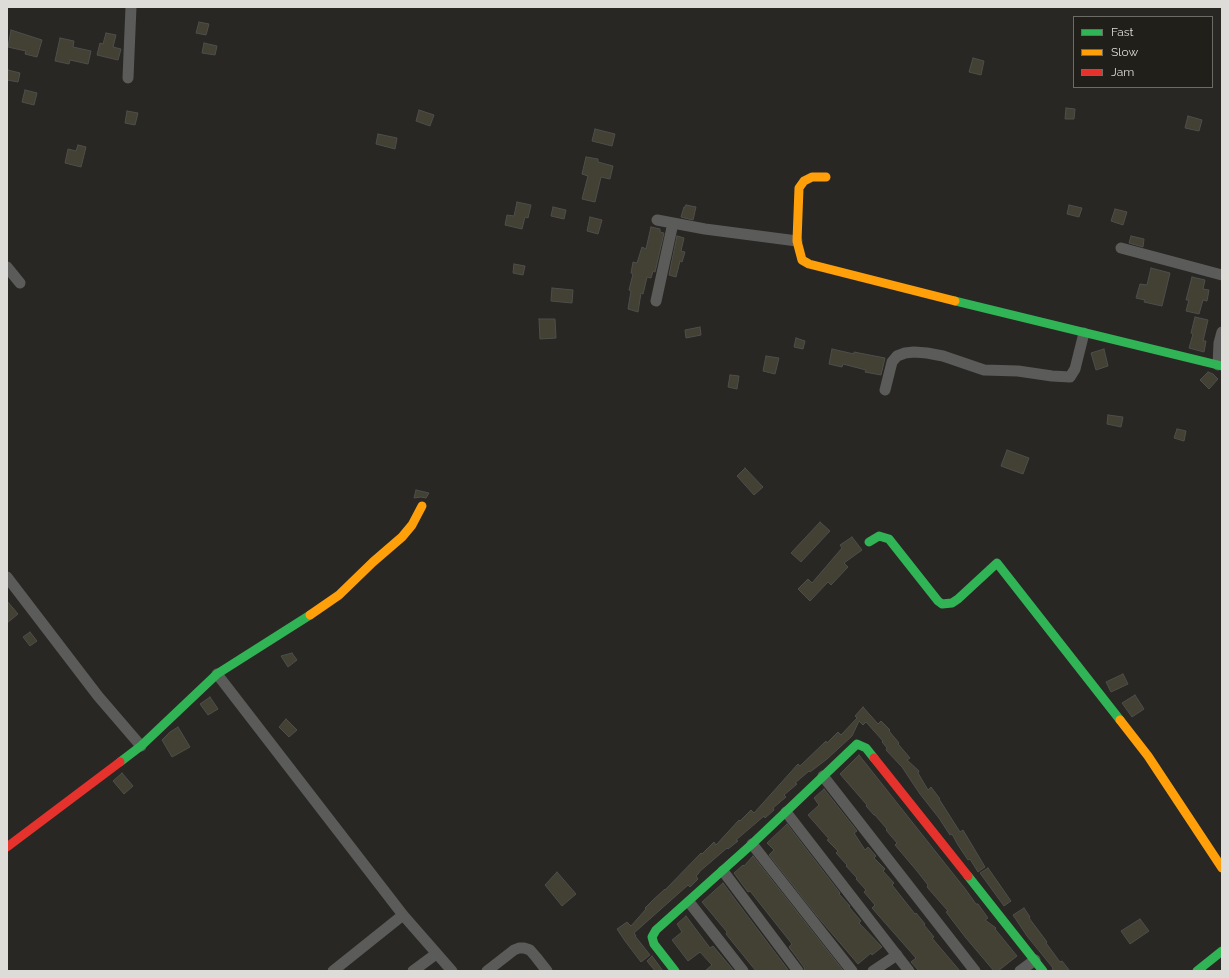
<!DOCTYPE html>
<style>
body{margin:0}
#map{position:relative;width:1229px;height:978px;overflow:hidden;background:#282724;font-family:Raleway,sans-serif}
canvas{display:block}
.frame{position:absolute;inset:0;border:8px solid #dddcd8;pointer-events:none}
.legend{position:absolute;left:1073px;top:16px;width:140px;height:72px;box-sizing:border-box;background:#201f19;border:1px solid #6c6b65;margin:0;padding:5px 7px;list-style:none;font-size:12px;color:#dddcd8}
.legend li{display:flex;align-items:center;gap:8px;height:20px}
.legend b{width:20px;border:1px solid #6c6b65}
</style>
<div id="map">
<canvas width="1229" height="978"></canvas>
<div class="frame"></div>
<ul class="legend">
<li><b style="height:5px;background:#30b455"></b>Fast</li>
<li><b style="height:5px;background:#ff9f0a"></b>Slow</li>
<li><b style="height:5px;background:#e5322d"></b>Jam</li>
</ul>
</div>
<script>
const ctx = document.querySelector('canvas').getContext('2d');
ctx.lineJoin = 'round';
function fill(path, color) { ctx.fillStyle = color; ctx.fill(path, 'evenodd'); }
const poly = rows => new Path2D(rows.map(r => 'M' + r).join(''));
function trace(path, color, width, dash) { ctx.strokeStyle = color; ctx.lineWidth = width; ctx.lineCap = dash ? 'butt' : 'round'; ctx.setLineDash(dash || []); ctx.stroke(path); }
const building = poly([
 [199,22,209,24,206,35,196,33,199,22],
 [11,30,42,40,37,57,25,54,26,51,8,47,11,30],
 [106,33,116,35,113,47,121,49,118,60,97,55,100,43,103,44,106,33],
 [60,38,74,41,73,47,91,51,88,64,70,60,69,64,55,61,60,38],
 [204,43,217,46,215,55,202,53,204,43],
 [973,58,984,61,981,75,969,72,973,58],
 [8,70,20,73,18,82,7,80,8,70],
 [25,90,37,93,34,105,22,102,25,90],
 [1066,108,1075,109,1074,119,1065,119,1066,108],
 [419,110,434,115,430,126,416,121,419,110],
 [127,111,138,113,135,125,125,123,127,111],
 [1188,116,1202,120,1199,131,1185,128,1188,116],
 [595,129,615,134,612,146,592,141,595,129],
 [378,134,397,138,395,149,376,144,378,134],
 [78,145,86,147,81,167,65,163,68,149,76,151,78,145],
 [586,157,598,159,598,162,613,166,610,179,601,177,595,202,582,199,588,176,582,174,586,157],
 [517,202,531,205,528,218,525,217,522,229,505,225,507,215,514,216,517,202],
 [686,205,696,207,693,220,681,217,684,207,685,207,686,205],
 [1069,205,1082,208,1079,217,1067,214,1069,205],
 [553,207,566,210,564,219,551,216,553,207],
 [1115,209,1127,212,1123,225,1111,221,1115,209],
 [590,217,602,220,598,234,587,231,590,217],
 [651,227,660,229,660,232,664,233,655,272,653,271,651,278,647,277,643,294,641,293,638,312,628,309,631,291,629,290,633,274,631,273,633,262,637,263,642,247,646,249,651,227],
 [677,236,684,238,681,251,685,252,682,262,680,261,676,277,669,275,677,236],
 [1131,236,1144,239,1143,247,1129,243,1131,236],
 [514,264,525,266,523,275,513,273,514,264],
 [1151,268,1170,273,1162,306,1144,302,1145,300,1136,298,1140,284,1147,285,1151,268],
 [1192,277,1205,280,1203,289,1209,290,1207,301,1203,300,1199,314,1186,311,1189,300,1186,300,1192,277],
 [552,288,573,290,572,303,551,301,552,288],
 [1195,317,1208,320,1203,341,1206,341,1204,352,1189,348,1193,334,1191,333,1195,317],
 [539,319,555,319,556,338,540,339,539,319],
 [700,327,701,335,686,338,685,330,700,327],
 [796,338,805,341,803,349,794,347,796,338],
 [832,349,854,354,854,352,885,358,881,375,865,372,866,370,843,364,842,367,829,364,832,349],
 [1104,349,1108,366,1096,370,1091,353,1104,349],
 [766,356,779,358,775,374,763,371,766,356],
 [1208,372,1213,374,1218,379,1209,389,1200,380,1208,372],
 [730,375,739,376,737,389,728,387,730,375],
 [1108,415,1123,417,1121,427,1107,424,1108,415],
 [1177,429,1186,431,1184,441,1174,438,1177,429],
 [1007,450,1029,458,1023,474,1001,466,1007,450],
 [745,468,763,487,754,495,737,476,745,468],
 [416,490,429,493,426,498,421,497,414,498,416,490],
 [820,522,830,531,801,562,791,553,820,522],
 [852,537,862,550,844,563,848,567,831,585,828,582,810,601,798,589,808,579,812,583,842,548,840,545,852,537],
 [7,601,18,614,7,623,7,601],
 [30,632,37,641,30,646,23,637,30,632],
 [292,653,297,660,288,667,281,656,292,653],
 [1123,674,1128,684,1111,692,1106,682,1123,674],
 [1135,695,1144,709,1132,717,1122,703,1135,695],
 [210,697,218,709,208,715,200,704,210,697],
 [863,707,878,724,881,721,890,730,889,731,899,743,898,744,910,758,907,760,919,771,918,773,928,790,931,787,940,799,939,799,960,832,963,830,985,867,978,872,970,859,968,860,958,845,952,834,950,835,939,818,920,794,902,767,886,750,887,748,882,742,883,741,866,722,863,725,859,721,852,736,827,759,810,772,809,771,795,783,797,784,784,795,786,797,773,808,774,810,765,818,764,816,736,840,738,841,728,849,727,848,699,872,699,873,696,876,698,879,690,887,688,885,634,933,636,936,635,936,650,955,641,962,625,941,617,929,627,922,631,926,646,909,645,908,653,900,665,889,665,890,701,853,702,854,714,842,716,845,739,820,740,821,751,810,754,813,798,764,800,766,826,741,827,743,838,732,841,735,857,718,855,716,863,707],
 [286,719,297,730,289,737,279,727,286,719],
 [178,727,190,747,172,757,162,740,170,732,178,727],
 [859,755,966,890,976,904,978,904,988,918,985,920,996,928,995,929,1017,956,998,971,994,971,966,938,946,912,948,911,927,887,928,885,917,871,895,845,897,843,886,830,887,829,875,815,874,815,866,806,867,805,840,774,859,755],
 [122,773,133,786,124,794,113,781,122,773],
 [824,789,857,831,854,833,865,850,868,847,876,856,874,858,885,869,883,871,894,883,892,885,915,914,916,913,925,924,924,925,934,937,932,938,960,971,919,971,911,962,916,958,872,908,875,905,864,892,866,890,856,879,857,878,846,866,847,865,836,853,838,851,827,840,829,839,808,815,819,805,814,798,824,789],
 [787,824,840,893,839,894,850,906,849,907,861,921,859,923,882,947,872,955,871,953,858,964,817,916,769,855,774,850,767,843,787,824],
 [753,856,842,969,843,971,805,971,804,967,789,947,792,944,750,891,748,892,734,873,743,865,744,866,753,856],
 [988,868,1011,901,1004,906,980,873,988,868],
 [557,872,576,894,562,906,545,885,557,872],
 [723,883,737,902,789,971,756,971,726,934,727,932,702,902,723,883],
 [1024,908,1030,917,1029,918,1047,942,1046,943,1060,962,1062,961,1070,971,1052,971,1053,968,1027,936,1013,915,1024,908],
 [686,916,710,948,713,946,734,971,705,971,712,965,700,952,688,961,672,940,682,932,677,924,686,916],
 [1140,919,1149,931,1130,944,1121,931,1140,919],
 [652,956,663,971,655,971,647,961,652,956]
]);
const street = poly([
 [128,78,131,7],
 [657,220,705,229,797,241],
 [1121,248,1222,275],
 [7,267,20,283],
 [656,301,673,223],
 [1218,365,1219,343,1222,332],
 [885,390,892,362,897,356,905,353,914,352,927,353,943,356,984,370,1018,371,1052,376,1070,377,1075,369,1084,333],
 [7,577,98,696,141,746],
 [217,674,403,915,452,971],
 [823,776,975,971],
 [786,812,909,971],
 [752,844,852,971],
 [723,871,798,971],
 [689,902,743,971],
 [333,971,403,915],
 [413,971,436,954],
 [487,971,514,950,519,948,524,948,530,950,536,957,547,971],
 [873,971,897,955],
 [1020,971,1035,960]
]);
const fast = poly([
 [955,301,1222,366],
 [869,542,879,536,889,539,938,601,942,604,952,603,958,599,997,563,1120,720],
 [120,762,141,746,217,674,310,615],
 [968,876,1043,971],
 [675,971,654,944,652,937,656,930,752,844,857,744,866,748,874,758],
 [1197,971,1222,951]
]);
const slow = poly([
 [826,177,812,177,804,181,799,188,797,241,802,260,809,264,955,301],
 [310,615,339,595,373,562,402,537,412,525,422,506],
 [1120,720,1148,756,1222,868]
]);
const jam = poly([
 [874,758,968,876],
 [7,847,120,762]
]);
fill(building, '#434034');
trace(building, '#4e4e4b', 1);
trace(street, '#5b5b59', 11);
trace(fast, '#30b455', 9);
trace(slow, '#ff9f0a', 9);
trace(jam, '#e5322d', 9);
</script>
